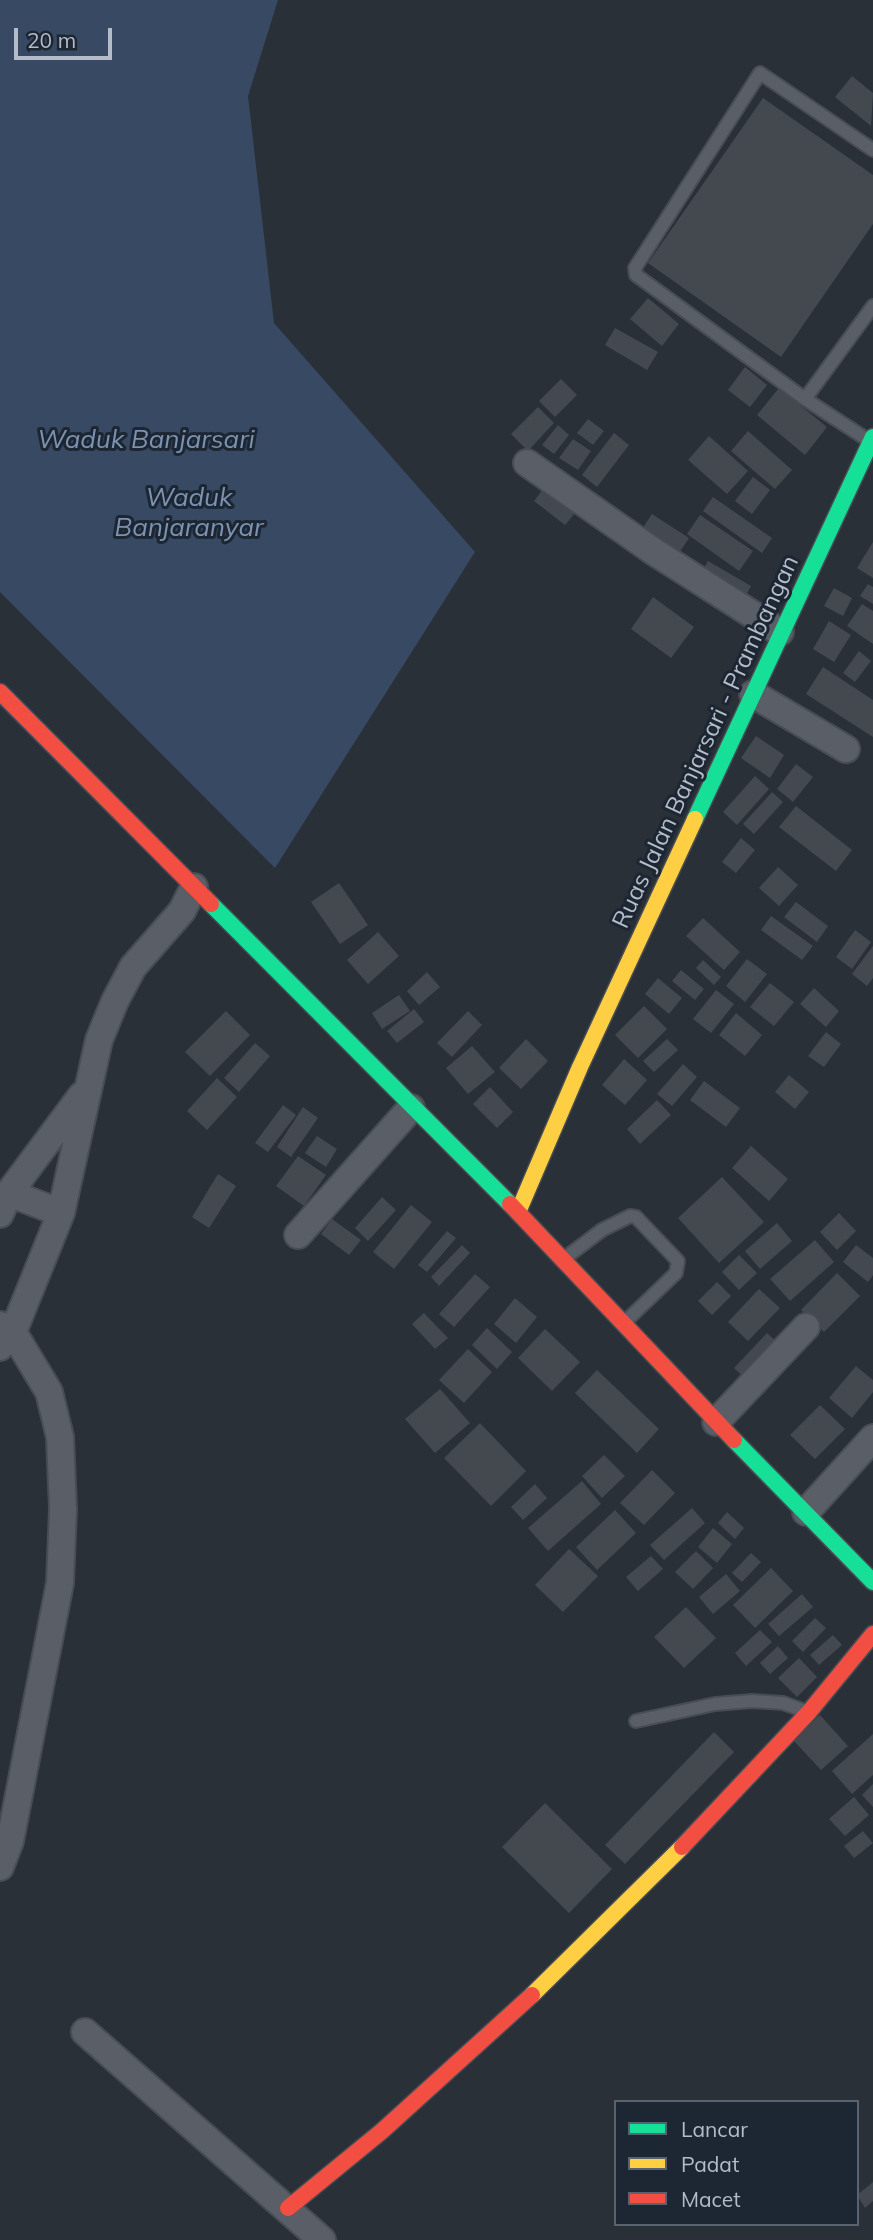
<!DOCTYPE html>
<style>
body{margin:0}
#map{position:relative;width:873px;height:2240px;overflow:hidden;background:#2a3038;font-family:Mulish,sans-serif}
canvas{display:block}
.legend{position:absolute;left:614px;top:2100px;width:245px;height:126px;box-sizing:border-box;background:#1d2633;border:2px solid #59626f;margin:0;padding:9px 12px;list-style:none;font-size:21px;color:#b4bcc9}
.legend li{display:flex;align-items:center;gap:14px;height:35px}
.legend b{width:35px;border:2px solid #59626f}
.scale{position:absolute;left:14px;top:28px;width:98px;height:32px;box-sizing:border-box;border:4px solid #b4bcc9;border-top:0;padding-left:9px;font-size:21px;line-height:24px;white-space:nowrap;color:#b4bcc9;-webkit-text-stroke:5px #1d2633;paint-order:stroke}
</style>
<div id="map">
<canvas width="873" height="2240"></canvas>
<ul class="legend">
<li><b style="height:9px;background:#16e098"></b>Lancar</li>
<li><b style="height:9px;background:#ffcf43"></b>Padat</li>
<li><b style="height:9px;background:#f24e42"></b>Macet</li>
</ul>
<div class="scale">20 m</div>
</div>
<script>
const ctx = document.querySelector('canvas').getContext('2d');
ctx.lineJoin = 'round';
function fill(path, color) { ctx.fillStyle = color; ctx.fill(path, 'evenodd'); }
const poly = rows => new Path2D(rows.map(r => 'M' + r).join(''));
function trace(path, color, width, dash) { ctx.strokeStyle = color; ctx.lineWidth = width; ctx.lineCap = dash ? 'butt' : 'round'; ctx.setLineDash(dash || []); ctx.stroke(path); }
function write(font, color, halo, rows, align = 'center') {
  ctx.font = font + ' Mulish,sans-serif'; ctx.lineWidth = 6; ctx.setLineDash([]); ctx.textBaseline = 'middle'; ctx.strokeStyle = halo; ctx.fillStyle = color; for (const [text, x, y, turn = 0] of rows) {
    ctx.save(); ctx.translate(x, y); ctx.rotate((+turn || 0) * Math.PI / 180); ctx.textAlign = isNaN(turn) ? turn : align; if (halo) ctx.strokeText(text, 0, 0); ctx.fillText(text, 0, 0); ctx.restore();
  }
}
const water = poly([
 [0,0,278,0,248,96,274,323,475,552,275,868,0,592]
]);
const building = poly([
 [852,76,873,93,871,126,835,97],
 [763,98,873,175,873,224,781,357,648,263],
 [648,298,679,324,662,346,630,319],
 [615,328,658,352,647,370,605,345],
 [745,367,767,385,750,407,728,390],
 [561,379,577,395,555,417,539,401],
 [779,388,827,427,805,455,757,415],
 [538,407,554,423,528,451,511,434],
 [588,419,604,431,593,445,577,433],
 [558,425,569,435,554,454,542,445],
 [748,431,792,470,775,489,731,451],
 [614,433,629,445,597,487,582,475],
 [709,436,748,471,727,494,688,460],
 [573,439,591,451,578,470,559,458],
 [753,477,770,490,752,514,735,501],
 [544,488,575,513,565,525,534,501],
 [713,497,772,538,762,553,703,511],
 [652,514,689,538,677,556,640,532],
 [700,515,753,551,739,571,687,534],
 [873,542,873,578,857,568],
 [708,561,751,586,743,601,700,576],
 [868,584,873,587,873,604,860,596],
 [834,588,852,598,843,616,824,606],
 [653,597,694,627,671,658,631,629],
 [862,604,873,611,873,644,847,626],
 [829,621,851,635,834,662,813,649],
 [859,651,871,661,855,682,843,673],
 [823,667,873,700,873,737,806,694],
 [756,736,784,755,770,778,741,758],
 [796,764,813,777,793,802,777,789],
 [755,776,769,789,737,825,723,812],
 [772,792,783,802,754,834,743,824],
 [796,806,852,850,836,871,779,827],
 [741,838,755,850,736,873,722,862],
 [778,867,798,885,779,906,759,888],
 [339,883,368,925,340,944,311,902],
 [796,902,828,926,817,942,784,917],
 [771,916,813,946,802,960,761,930],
 [703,918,740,952,724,970,686,936],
 [855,930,871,942,852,969,836,957],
 [378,932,399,956,368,984,347,960],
 [873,946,873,978,867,986,852,974],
 [747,959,767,974,745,1002,726,986],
 [703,960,721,977,714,985,696,968],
 [681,970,704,989,695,1000,672,981],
 [427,972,440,987,419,1005,407,991],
 [658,978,682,998,669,1014,645,994],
 [770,983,794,1002,774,1026,750,1007],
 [814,988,839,1011,826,1027,800,1004],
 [716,990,734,1004,711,1033,693,1019],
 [399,995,410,1011,382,1029,372,1013],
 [644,1006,667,1029,638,1058,615,1035],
 [414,1009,424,1022,397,1043,387,1031],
 [226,1011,250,1035,210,1076,185,1052],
 [468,1011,482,1025,452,1057,437,1043],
 [736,1013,762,1035,745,1056,719,1035],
 [826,1032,841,1044,824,1067,808,1056],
 [526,1039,548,1061,521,1089,499,1068],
 [667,1039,678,1050,654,1072,643,1061],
 [255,1043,270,1056,239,1092,224,1078],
 [472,1046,495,1072,468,1094,446,1068],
 [624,1059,647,1080,625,1105,602,1085],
 [683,1064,697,1077,672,1106,657,1094],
 [789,1075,809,1092,795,1109,775,1092],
 [217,1078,237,1097,207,1130,187,1111],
 [704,1081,740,1108,726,1127,690,1100],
 [490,1087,513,1112,497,1128,473,1104],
 [657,1100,671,1115,640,1144,627,1129],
 [283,1105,296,1115,268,1152,255,1143],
 [303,1107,318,1118,291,1157,277,1147],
 [317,1136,337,1149,326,1167,305,1153],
 [751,1146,788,1179,769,1201,732,1168],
 [298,1156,326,1175,304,1206,276,1186],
 [218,1174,236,1186,209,1228,192,1217],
 [722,1177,764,1222,719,1263,678,1218],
 [382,1197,396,1210,368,1241,355,1228],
 [411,1205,432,1222,394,1269,373,1252],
 [839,1213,856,1231,837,1250,820,1232],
 [332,1219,361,1240,349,1255,321,1234],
 [777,1223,792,1241,760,1269,745,1251],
 [447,1231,456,1238,427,1272,418,1265],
 [815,1240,834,1262,790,1301,770,1279],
 [462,1245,470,1253,439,1286,431,1277],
 [856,1245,873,1258,873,1275,868,1282,843,1262],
 [739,1255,757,1273,739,1290,722,1272],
 [837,1273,860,1296,824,1332,801,1310],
 [475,1274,490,1287,454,1327,439,1314],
 [717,1282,731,1296,712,1315,698,1301],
 [759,1289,780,1308,748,1341,728,1322],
 [515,1298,537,1317,516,1343,494,1324],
 [424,1313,448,1338,435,1349,412,1324],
 [487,1328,512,1352,497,1369,472,1345],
 [545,1329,580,1362,552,1391,518,1358],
 [767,1333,782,1347,750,1383,734,1368],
 [468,1349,492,1372,464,1403,439,1380],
 [856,1366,873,1380,873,1392,852,1418,829,1398],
 [597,1370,659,1429,637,1453,575,1393],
 [440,1389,470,1423,435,1453,405,1419],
 [820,1405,845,1429,815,1459,790,1435],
 [480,1423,526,1471,491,1506,444,1458],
 [604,1455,625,1476,602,1498,582,1476],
 [652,1470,675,1493,644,1525,620,1503],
 [582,1481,601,1504,548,1551,528,1528],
 [535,1484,547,1498,523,1520,511,1507],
 [692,1508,705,1523,664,1560,650,1545],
 [615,1510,636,1533,597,1570,576,1547],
 [727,1512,744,1528,735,1539,718,1523],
 [713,1528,732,1544,717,1563,698,1547],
 [569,1549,598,1576,563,1612,535,1585],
 [696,1551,713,1568,693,1589,675,1572],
 [751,1553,761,1562,742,1582,732,1573],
 [651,1556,663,1569,638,1591,626,1577],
 [771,1568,793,1591,755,1628,733,1605],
 [726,1574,740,1591,713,1614,699,1597],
 [802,1594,813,1607,779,1636,768,1624],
 [686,1607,716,1638,684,1668,654,1637],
 [815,1618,826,1628,803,1652,792,1641],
 [760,1630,772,1642,746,1666,735,1653],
 [833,1635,842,1645,819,1665,810,1655],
 [778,1646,788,1658,770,1674,760,1663],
 [799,1658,817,1677,797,1697,778,1678],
 [820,1715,848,1746,821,1770,793,1740],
 [714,1732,734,1752,625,1864,605,1845],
 [873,1734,873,1775,852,1794,832,1771],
 [873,1784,873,1807,862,1795],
 [854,1797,869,1815,845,1836,829,1819],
 [545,1803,612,1869,569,1913,502,1847],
 [863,1831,873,1843,854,1858,844,1846],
 [873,2182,873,2201,865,2208,857,2195]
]);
const lane = poly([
 [805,399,873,306],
 [868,440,805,399,636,275,635,268,760,73,873,150],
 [565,1258,602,1230,630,1216,636,1217,678,1261,676,1273,626,1321],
 [636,1721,715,1704,752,1701,783,1703,805,1711]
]);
const street = poly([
 [527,463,653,551,780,632],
 [753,694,846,749],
 [9,1193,61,1213],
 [0,1214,9,1193,82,1095],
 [298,1235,411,1108],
 [0,1325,13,1332,49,1392,60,1437,63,1509,60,1583,10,1841,0,1867],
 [0,1347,13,1332,61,1213,99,1040,115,1001,133,967,182,911,194,887],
 [716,1422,806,1327],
 [806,1512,873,1438],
 [85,2032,322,2240]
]);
const fast = poly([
 [695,819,873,437],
 [211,904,510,1204],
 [734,1440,873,1582]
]);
const slow = poly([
 [518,1212,580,1067,695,819],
 [532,1995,682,1847]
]);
const jam = poly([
 [0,692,211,904],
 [510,1204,734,1440],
 [682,1847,809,1712,873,1634],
 [288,2208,382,2131,532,1995]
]);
const streetNames = [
 ["Ruas Jalan Banjarsari - Prambangan",706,742,-65]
];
const waterNames = [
 ["Waduk Banjarsari",146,440],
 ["Waduk",189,498],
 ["Banjaranyar",189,528]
];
fill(water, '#384963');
fill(building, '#444950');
trace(lane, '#484c53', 16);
trace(street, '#484c53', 30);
trace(fast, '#484c53', 19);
trace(slow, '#484c53', 19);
trace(jam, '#484c53', 19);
trace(lane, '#5a5e66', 12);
trace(street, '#5a5e66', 26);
trace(fast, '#16e098', 16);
trace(slow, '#ffcf43', 16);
trace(jam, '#f24e42', 16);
write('24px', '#b4bcc9', '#1d2633', streetNames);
write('italic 26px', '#7c92b1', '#1d2633', waterNames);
</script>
